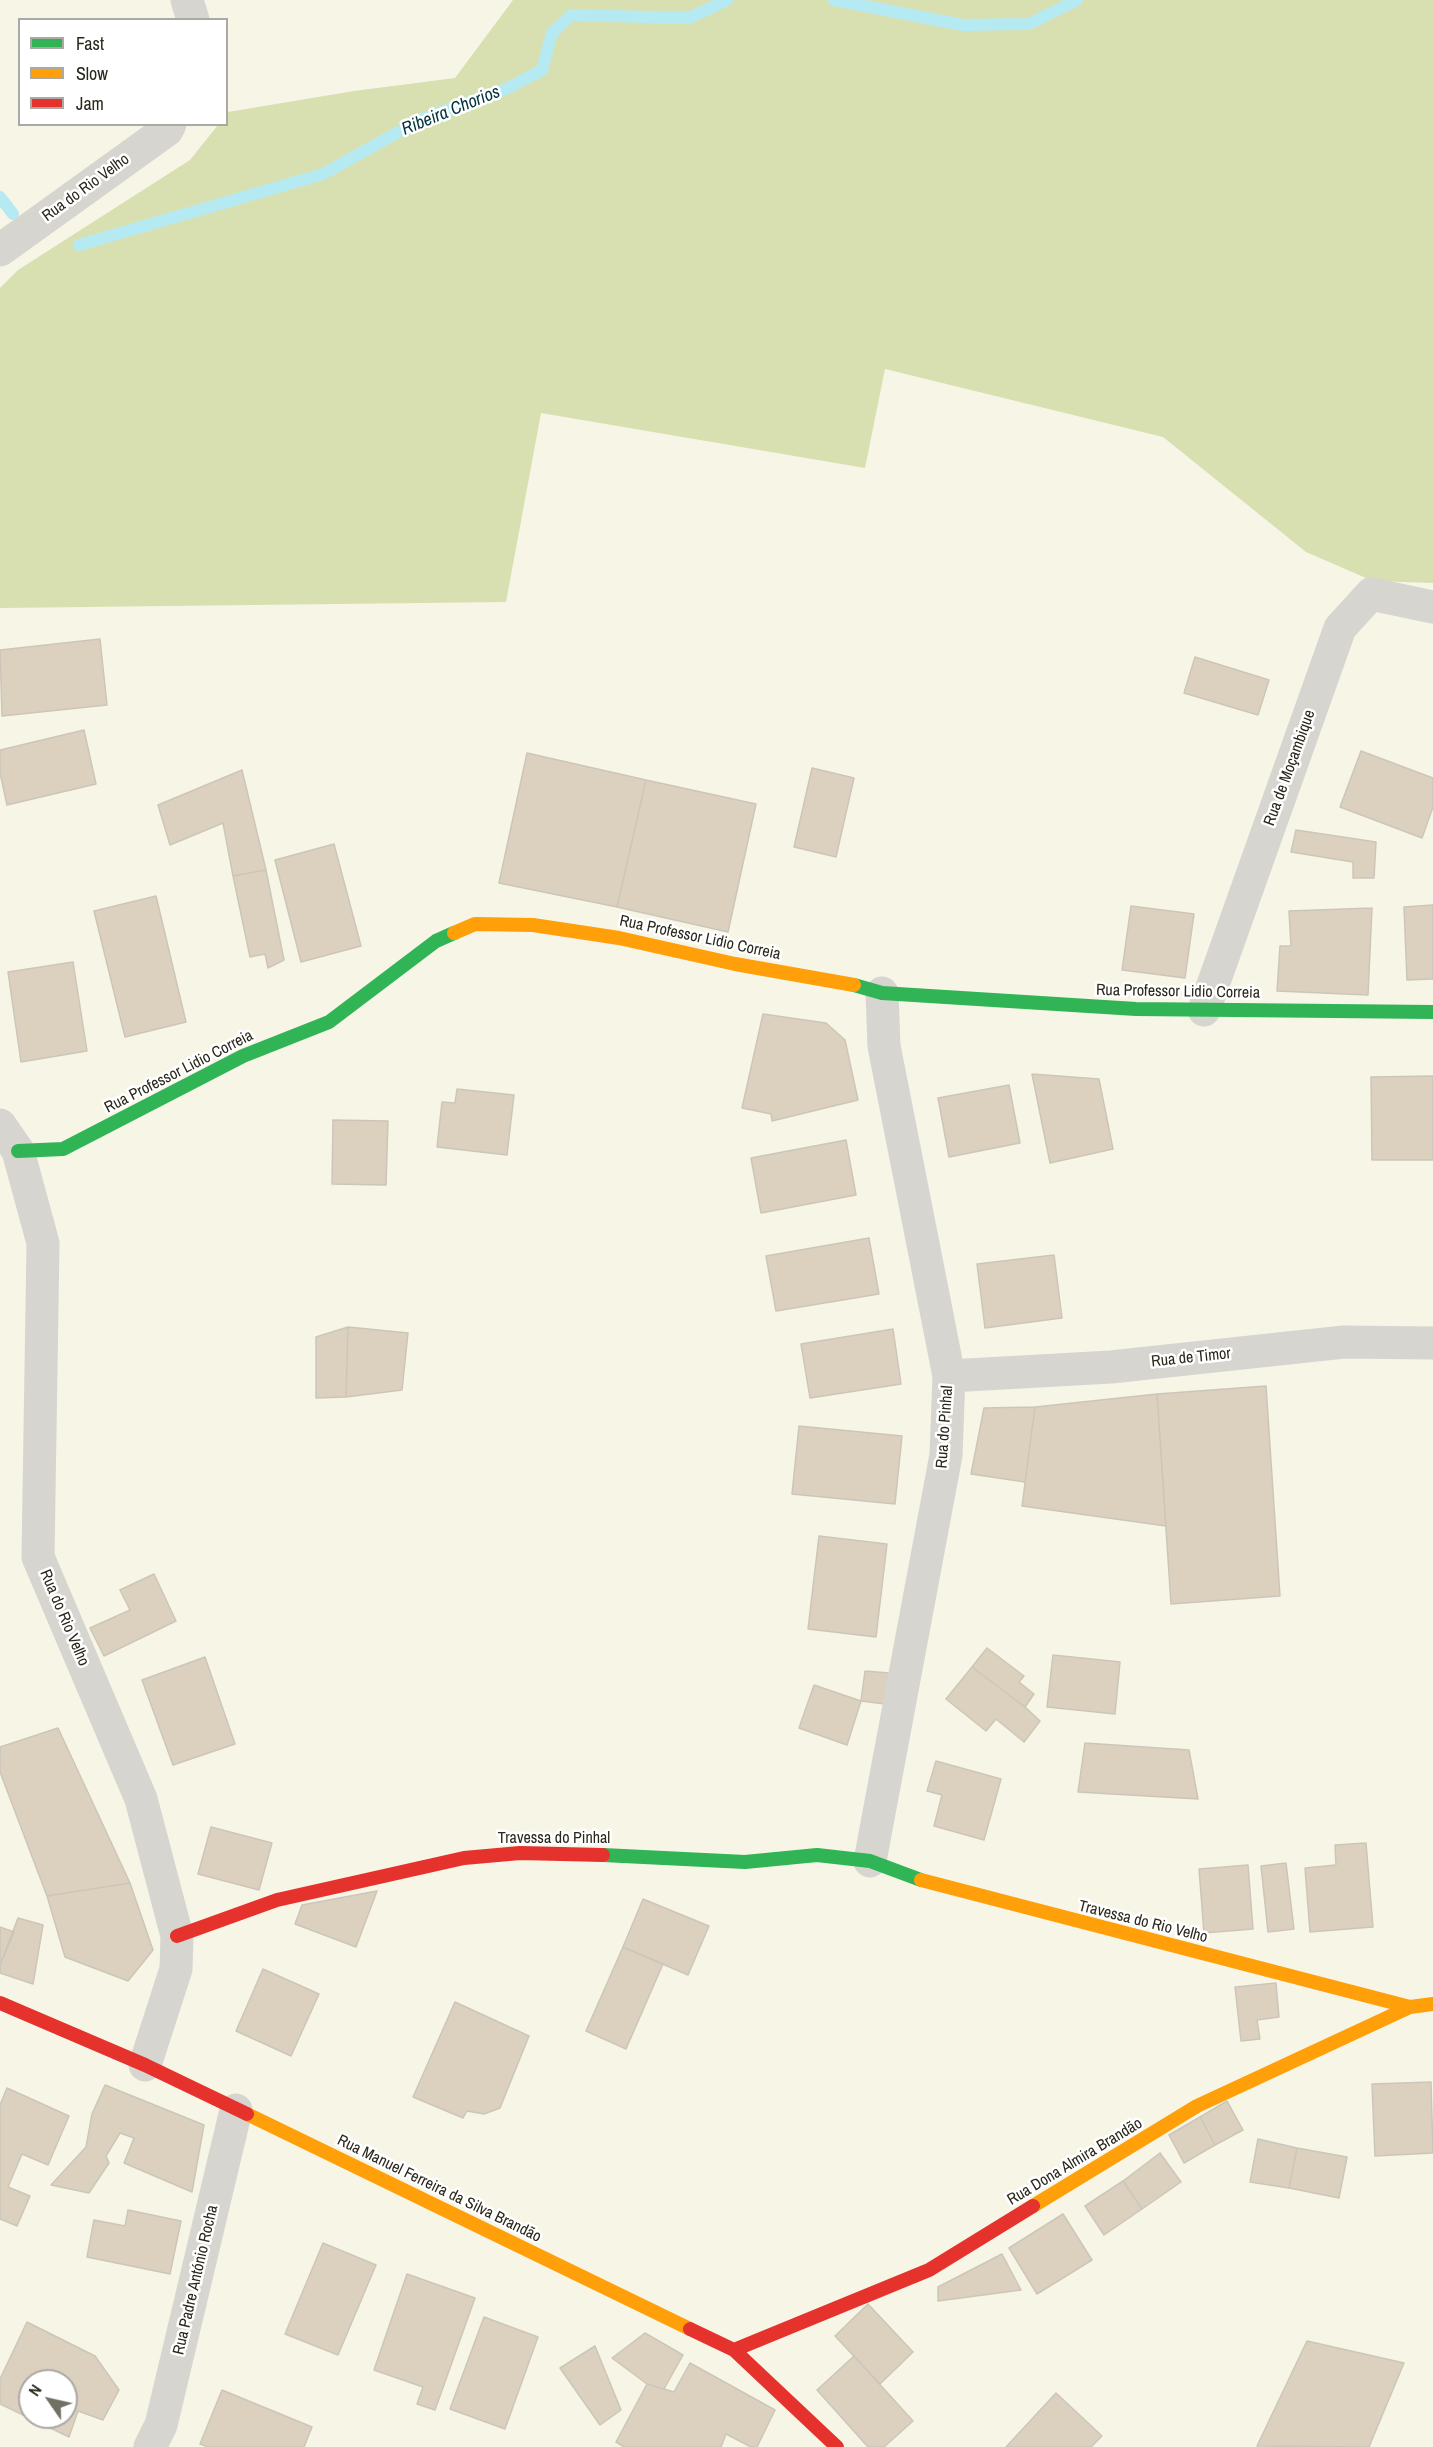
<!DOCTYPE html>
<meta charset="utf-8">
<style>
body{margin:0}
#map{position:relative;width:1433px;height:2447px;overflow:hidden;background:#f7f5e6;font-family:"Archivo Narrow",sans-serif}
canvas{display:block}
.legend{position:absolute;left:18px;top:18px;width:210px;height:108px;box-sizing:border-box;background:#fff;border:2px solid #aaa9a4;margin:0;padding:8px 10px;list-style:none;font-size:18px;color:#2a281b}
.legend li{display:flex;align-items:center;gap:12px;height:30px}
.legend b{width:30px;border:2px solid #aaa9a4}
.north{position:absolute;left:18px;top:2369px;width:60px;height:60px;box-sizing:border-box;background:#fff;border:2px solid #aaa9a4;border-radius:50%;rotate:304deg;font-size:16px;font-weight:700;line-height:24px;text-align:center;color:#2a281b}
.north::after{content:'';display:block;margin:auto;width:21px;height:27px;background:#727062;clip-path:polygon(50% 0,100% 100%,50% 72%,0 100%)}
</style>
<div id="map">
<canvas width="1433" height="2447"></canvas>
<ul class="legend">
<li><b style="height:8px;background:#30b455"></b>Fast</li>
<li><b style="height:8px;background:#ff9f0a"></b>Slow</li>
<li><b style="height:8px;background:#e5322d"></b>Jam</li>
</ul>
<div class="north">N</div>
</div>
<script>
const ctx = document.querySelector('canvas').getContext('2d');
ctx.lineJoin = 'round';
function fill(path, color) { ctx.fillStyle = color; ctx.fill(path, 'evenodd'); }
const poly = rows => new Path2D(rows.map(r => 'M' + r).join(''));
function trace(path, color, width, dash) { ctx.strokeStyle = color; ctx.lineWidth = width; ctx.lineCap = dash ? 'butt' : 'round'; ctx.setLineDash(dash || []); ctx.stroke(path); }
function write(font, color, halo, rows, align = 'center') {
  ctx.font = font + ' "Archivo Narrow",sans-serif'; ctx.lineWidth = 5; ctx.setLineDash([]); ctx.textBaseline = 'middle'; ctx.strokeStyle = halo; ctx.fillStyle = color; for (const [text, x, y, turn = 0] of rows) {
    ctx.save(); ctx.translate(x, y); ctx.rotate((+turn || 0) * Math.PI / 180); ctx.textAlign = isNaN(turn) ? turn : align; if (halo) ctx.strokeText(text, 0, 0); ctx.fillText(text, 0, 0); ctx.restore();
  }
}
const forest = poly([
 [513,0,1433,0,1433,583,1373,581,1306,552,1163,437,885,369,865,468,541,413,506,602,0,608,0,288,18,270,190,160,218,125,226,124,228,112,354,91,455,78]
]);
const stream = poly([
 [834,0,963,25,1029,24,1077,0],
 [0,197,13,214],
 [79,245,323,174,422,119,508,88,542,70,552,33,571,15,689,18,727,0]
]);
const building = poly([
 [100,639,107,705,2,716,0,650,100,639],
 [1195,657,1269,680,1258,715,1184,693,1195,657],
 [84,730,96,784,7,805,0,773,0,750,84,730],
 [1361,751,1433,778,1433,807,1422,838,1340,807,1361,751],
 [527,753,646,780,617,907,499,883,527,753],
 [812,768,854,778,836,857,794,847,812,768],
 [242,770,266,870,233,876,223,823,170,845,158,805,242,770],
 [646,780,756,804,728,932,617,907,646,780],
 [1296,830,1376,842,1374,878,1353,878,1353,862,1291,852,1296,830],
 [334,844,361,946,301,962,275,860,334,844],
 [266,870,284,960,268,968,265,954,250,957,233,876,266,870],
 [156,896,186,1022,125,1037,94,911,156,896],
 [1433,905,1433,979,1407,980,1404,907,1433,905],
 [1131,906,1194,914,1185,978,1122,970,1131,906],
 [1372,908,1368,995,1277,991,1280,946,1291,946,1289,911,1372,908],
 [73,962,87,1051,21,1062,8,972,73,962],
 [763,1014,826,1023,845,1040,858,1100,772,1121,771,1114,742,1108,763,1014],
 [1032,1074,1099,1079,1113,1149,1050,1163,1032,1074],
 [1433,1076,1433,1160,1372,1160,1371,1077,1433,1076],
 [1009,1085,1020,1143,949,1157,938,1098,1009,1085],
 [457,1089,514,1095,507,1155,437,1147,442,1102,455,1103,457,1089],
 [333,1120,388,1121,386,1185,332,1184,333,1120],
 [846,1140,856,1195,761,1213,751,1158,846,1140],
 [869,1238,879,1294,776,1311,766,1256,869,1238],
 [1054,1255,1062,1318,985,1328,977,1264,1054,1255],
 [348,1327,408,1333,402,1390,346,1397,348,1327],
 [348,1327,346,1397,316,1398,316,1337,348,1327],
 [893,1329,901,1384,810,1398,801,1344,893,1329],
 [1266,1386,1280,1596,1171,1604,1157,1394,1266,1386],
 [1157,1394,1166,1526,1022,1506,1035,1407,1157,1394],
 [1035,1407,1025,1482,971,1474,984,1408,1035,1407],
 [799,1426,902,1436,895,1504,792,1494,799,1426],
 [819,1536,887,1544,876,1637,808,1629,819,1536],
 [154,1574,176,1621,104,1656,90,1628,130,1610,120,1590,154,1574],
 [987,1648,1024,1676,1019,1682,1034,1694,1025,1707,972,1667,987,1648],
 [1053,1655,1120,1662,1115,1714,1047,1707,1053,1655],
 [205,1657,235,1744,173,1765,142,1680,205,1657],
 [972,1667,1025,1707,1040,1721,1024,1742,996,1719,986,1731,946,1699,972,1667],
 [865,1671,889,1673,885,1704,861,1701,865,1671],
 [814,1685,861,1701,847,1745,799,1728,814,1685],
 [58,1728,130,1883,47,1896,0,1772,0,1747,58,1728],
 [1085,1743,1189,1750,1198,1799,1078,1792,1085,1743],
 [936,1761,1001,1779,984,1840,934,1826,942,1795,927,1791,936,1761],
 [211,1827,272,1843,259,1890,198,1874,211,1827],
 [1366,1843,1373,1927,1310,1932,1305,1868,1336,1865,1335,1845,1366,1843],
 [1286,1863,1294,1929,1268,1932,1261,1866,1286,1863],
 [1248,1865,1253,1929,1204,1933,1199,1869,1248,1865],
 [130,1883,153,1950,128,1981,65,1957,47,1896,130,1883],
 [377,1891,356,1947,295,1924,302,1905,377,1891],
 [643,1899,709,1926,688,1975,623,1947,643,1899],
 [18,1918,43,1925,33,1984,0,1973,0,1965,18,1918],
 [0,1927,14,1932,0,1965,0,1927],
 [623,1947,663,1964,626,2049,586,2031,623,1947],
 [263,1969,319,1994,291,2056,236,2031,263,1969],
 [1276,1983,1279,2017,1257,2020,1260,2039,1241,2041,1235,1987,1276,1983],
 [455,2002,529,2036,500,2108,484,2114,467,2111,463,2118,413,2097,455,2002],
 [1431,2082,1433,2153,1375,2156,1372,2084,1431,2082],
 [105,2085,204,2125,192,2192,124,2163,134,2138,120,2133,106,2156,109,2163,89,2193,51,2185,86,2147,92,2114,105,2085],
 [7,2088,69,2116,48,2165,22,2154,8,2187,30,2196,17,2226,0,2219,0,2105,7,2088],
 [1227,2101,1243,2130,1215,2145,1200,2117,1227,2101],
 [1200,2117,1215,2145,1184,2163,1169,2135,1200,2117],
 [1258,2139,1297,2148,1289,2188,1250,2182,1258,2139],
 [1297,2148,1347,2157,1339,2198,1289,2188,1297,2148],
 [1160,2153,1181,2182,1142,2209,1123,2181,1160,2153],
 [1123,2181,1142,2209,1104,2235,1085,2206,1123,2181],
 [128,2210,181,2221,170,2274,87,2257,94,2220,125,2226,128,2210],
 [1063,2214,1092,2260,1037,2294,1009,2248,1063,2214],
 [323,2243,376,2265,338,2355,285,2334,323,2243],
 [1002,2254,1021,2290,938,2301,938,2287,1002,2254],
 [407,2274,475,2298,435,2410,417,2404,423,2387,374,2370,407,2274],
 [868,2304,913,2352,880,2384,835,2336,868,2304],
 [484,2317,538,2337,505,2429,450,2409,484,2317],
 [27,2322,95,2356,119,2390,103,2420,78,2411,69,2437,0,2404,0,2379,27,2322],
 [30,2381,66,2381,66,2417,30,2417,30,2381],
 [645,2333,683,2355,664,2389,647,2384,612,2358,645,2333],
 [1307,2341,1404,2363,1369,2447,1257,2446,1307,2341],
 [595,2346,621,2410,600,2425,560,2368,595,2346],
 [854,2356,913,2421,884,2447,868,2447,817,2390,854,2356],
 [690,2363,775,2410,757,2447,751,2447,726,2434,721,2447,624,2447,616,2442,647,2384,674,2392,690,2363],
 [222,2390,312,2427,304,2447,208,2447,200,2444,222,2390],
 [1056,2393,1102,2436,1091,2447,1006,2447,1056,2393]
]);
const street = poly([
 [187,0,193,20],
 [0,250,167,130,170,124],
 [1204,1010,1340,628,1371,594,1433,607],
 [0,1125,18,1151,43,1243,38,1557,141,1799,177,1936,176,1969,145,2065],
 [949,1376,1111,1367,1344,1342,1433,1343],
 [870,1861,946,1455,949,1376,884,1046,882,993],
 [150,2447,161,2425,236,2110]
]);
const fast = poly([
 [854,985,882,993,1136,1009,1433,1012],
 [18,1151,63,1149,243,1056,329,1022,436,941,454,933],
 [603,1855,745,1862,817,1855,870,1861,921,1880]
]);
const slow = poly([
 [454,933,475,924,533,925,619,938,735,964,854,985],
 [921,1880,1410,2007],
 [247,2114,690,2329],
 [1033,2206,1197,2106,1410,2007,1433,2004]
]);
const jam = poly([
 [177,1936,277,1900,464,1858,520,1853,603,1855],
 [0,2003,145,2065,247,2114],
 [690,2329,734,2350,837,2447],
 [734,2350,929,2270,1033,2206]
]);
const streetNames = [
 ["Rua do Rio Velho",86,188,-36],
 ["Rua de Moçambique",1290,768,-70],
 ["Rua Professor Lidio Correia",700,938,12],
 ["Rua Professor Lidio Correia",1178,992,1],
 ["Rua Professor Lidio Correia",179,1072,-27],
 ["Rua de Timor",1191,1358,-6],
 ["Rua do Pinhal",945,1427,-86],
 ["Rua do Rio Velho",64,1618,67],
 ["Travessa do Pinhal",554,1839],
 ["Travessa do Rio Velho",1143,1922,14],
 ["Rua Dona Almira Brandão",1075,2162,-31],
 ["Rua Manuel Ferreira da Silva Brandão",439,2189,26],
 ["Rua Padre António Rocha",196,2280,-77]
];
const waterNames = [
 ["Ribeira Chorios",451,111,-22]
];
fill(forest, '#d8e0b1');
trace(stream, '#b6eaf3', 12);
fill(building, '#dcd1bf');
trace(building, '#ccc6ba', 1.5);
trace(street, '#d6d5d0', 33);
trace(fast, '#30b455', 14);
trace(slow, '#ff9f0a', 14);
trace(jam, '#e5322d', 14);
write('16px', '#2a281b', '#fff', streetNames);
write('italic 18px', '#00323b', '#fff', waterNames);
</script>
